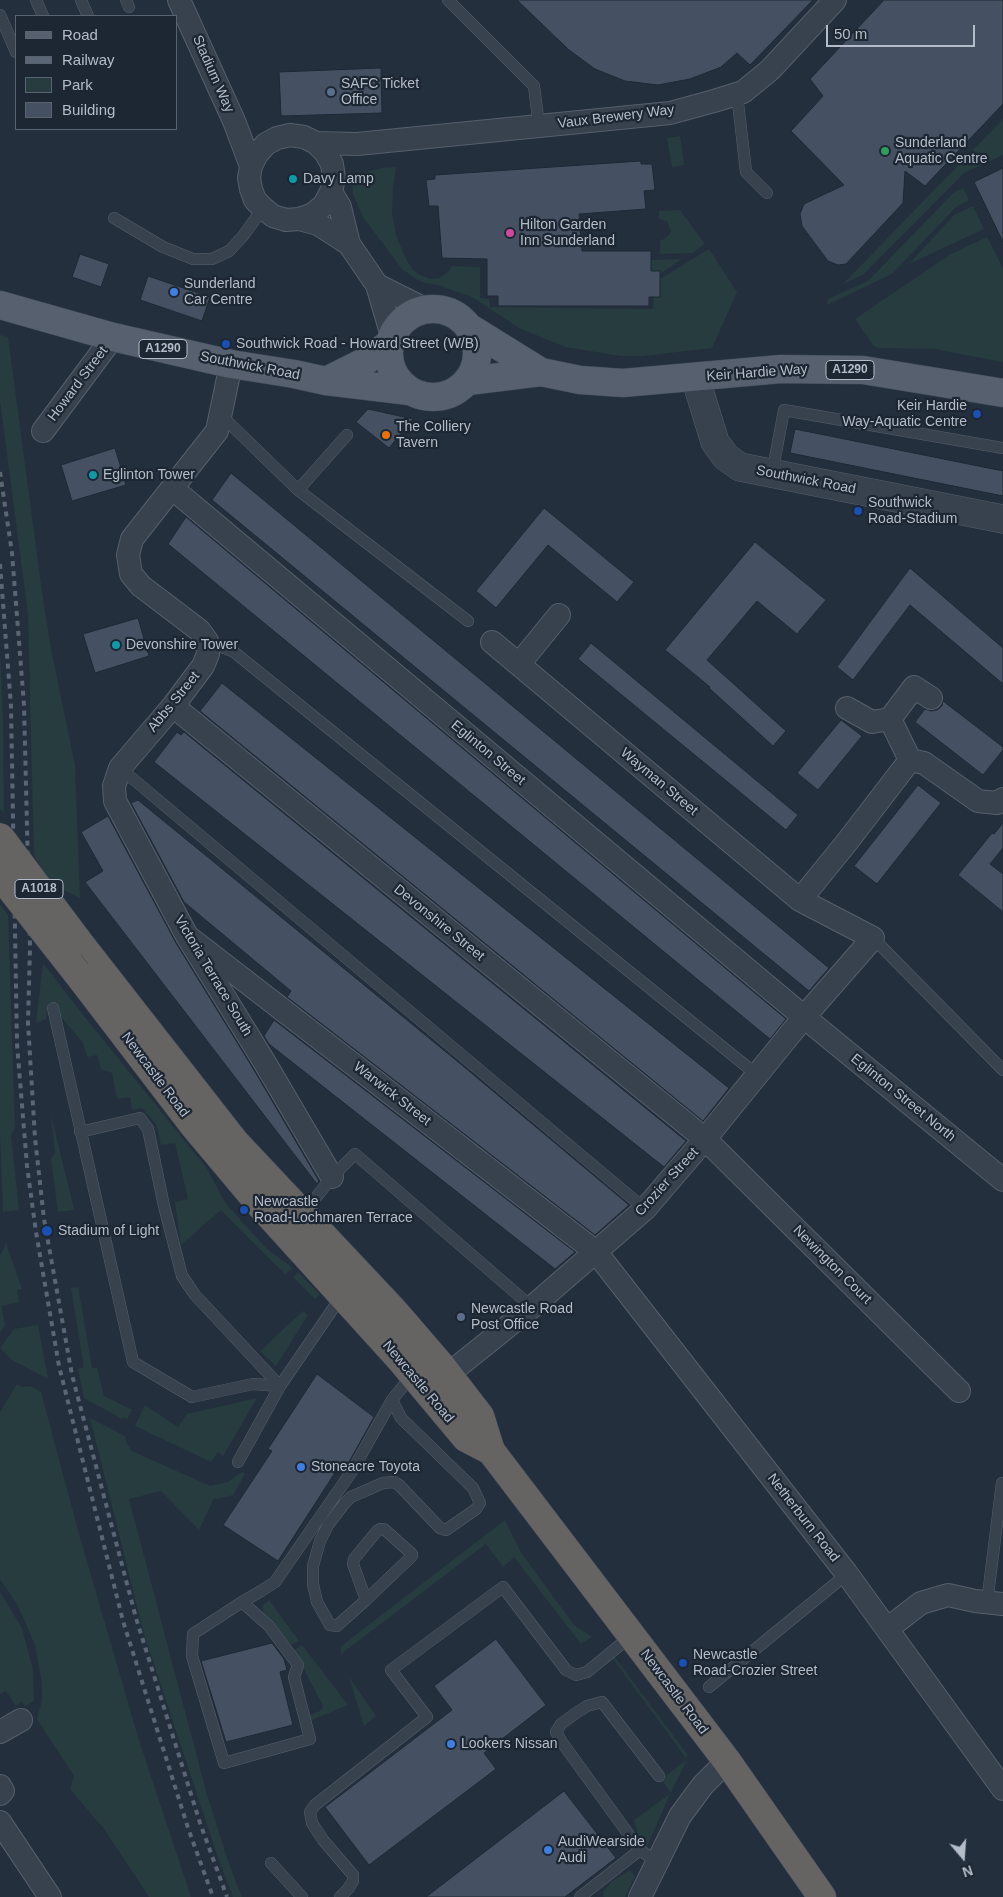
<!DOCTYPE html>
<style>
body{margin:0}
#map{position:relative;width:1003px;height:1897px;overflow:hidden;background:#242f3e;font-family:Helvetica,sans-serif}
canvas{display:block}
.legend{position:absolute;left:15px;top:15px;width:162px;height:115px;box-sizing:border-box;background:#1d2633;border:1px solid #59626f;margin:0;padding:6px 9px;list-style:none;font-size:15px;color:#b4bcc9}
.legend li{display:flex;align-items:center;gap:10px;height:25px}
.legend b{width:25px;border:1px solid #59626f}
.north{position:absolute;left:938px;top:1832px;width:50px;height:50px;-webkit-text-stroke:4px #1d2633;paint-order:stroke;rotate:162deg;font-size:14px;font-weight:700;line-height:20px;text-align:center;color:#b4bcc9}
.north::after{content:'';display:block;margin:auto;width:18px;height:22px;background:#b4bcc9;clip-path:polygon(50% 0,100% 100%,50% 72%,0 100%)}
.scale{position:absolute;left:826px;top:25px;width:149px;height:22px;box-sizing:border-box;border:2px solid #b4bcc9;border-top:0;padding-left:6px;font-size:15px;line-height:18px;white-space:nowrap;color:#b4bcc9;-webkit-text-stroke:4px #1d2633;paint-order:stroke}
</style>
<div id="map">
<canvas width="1003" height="1897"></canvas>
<ul class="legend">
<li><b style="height:6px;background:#56606e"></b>Road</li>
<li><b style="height:6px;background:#5a6575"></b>Railway</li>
<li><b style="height:14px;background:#263c3f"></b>Park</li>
<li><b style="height:14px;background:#455162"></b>Building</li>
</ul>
<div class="north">N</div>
<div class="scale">50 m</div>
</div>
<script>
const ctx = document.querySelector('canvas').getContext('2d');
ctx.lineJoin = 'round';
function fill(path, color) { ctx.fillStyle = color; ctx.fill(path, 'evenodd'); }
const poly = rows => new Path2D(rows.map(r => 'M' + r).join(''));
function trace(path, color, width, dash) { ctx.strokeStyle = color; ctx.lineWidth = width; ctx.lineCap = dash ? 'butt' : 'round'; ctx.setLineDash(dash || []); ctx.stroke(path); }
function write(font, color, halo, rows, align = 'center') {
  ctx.font = font + ' Helvetica,sans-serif'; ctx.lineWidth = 4.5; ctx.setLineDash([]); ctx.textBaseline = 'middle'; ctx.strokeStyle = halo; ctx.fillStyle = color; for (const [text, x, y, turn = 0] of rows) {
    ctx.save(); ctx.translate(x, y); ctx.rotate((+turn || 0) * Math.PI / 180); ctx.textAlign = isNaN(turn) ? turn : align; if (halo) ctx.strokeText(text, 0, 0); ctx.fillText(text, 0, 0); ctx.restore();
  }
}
const green = poly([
 [1003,119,1003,155,964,173,864,274,843,284],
 [680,136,684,165,672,167,667,138],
 [396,167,393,187,392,213,396,235,404,255,412,269,420,275,430,279,440,278,449,271,452,266,480,267,480,298,489,299,490,307,653,309,654,297,660,297,660,279,709,249,737,292,712,348,643,356,621,356,565,347,519,328,472,297,438,285,425,283,416,279,402,269,363,217,353,194,352,184,354,178,363,173,382,168],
 [963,188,969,200,957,206,892,274,827,305,828,299,868,281,953,193],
 [973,206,984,229,909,264,954,215],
 [680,210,705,244,692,253,660,254,660,241,667,237,671,232,667,221,659,219,659,211],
 [987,237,1003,269,1003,362,934,349,879,348,874,346,855,319,951,254],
 [682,259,660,274,660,271,651,271,651,260],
 [0,335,8,337,42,592,51,649,75,765,80,898,53,885,34,856,28,614,0,401],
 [0,649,3,720,4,813,0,809],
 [0,905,8,915,15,1128,11,1135,19,1210,3,1212,0,1134],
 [43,963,76,1006,206,1167,226,1204,267,1249,293,1268,285,1274,221,1210,181,1245,175,1202,188,1199,175,1143,161,1145,156,1124,142,1108,132,1110,130,1097,117,1099,112,1073,101,1069,97,1055,87,1057,83,1043,48,1002,46,1019,36,1023],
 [51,1115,74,1209,72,1210,58,1212,51,1158,55,1153],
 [7,1241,7,1246,22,1289,17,1290,19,1302,1,1306,5,1325,0,1332,0,1256],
 [298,1272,320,1295,315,1299,293,1277],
 [79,1287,79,1292,92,1368,97,1368,104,1396,132,1410,127,1419,123,1417,122,1419,84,1398,78,1369,84,1367,71,1288],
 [303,1311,308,1315,276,1366,260,1351],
 [38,1325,48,1379,12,1360,0,1348,14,1329],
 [17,1384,22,1387,31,1386,41,1392,79,1534,138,1737,191,1897,149,1897,104,1829,70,1789,74,1776,37,1719,42,1700,42,1684,35,1645,17,1604,0,1579,0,1412],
 [257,1398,223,1456,218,1452,211,1462,135,1426,145,1405,178,1427,187,1414],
 [90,1418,125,1436,127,1444,132,1451,210,1486,228,1482,242,1472,245,1474,233,1495,218,1499,214,1498,199,1530,161,1491,129,1499,206,1791,229,1864,242,1897,233,1897,217,1855,144,1634],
 [505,1520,520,1551,574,1625,592,1637,581,1644,514,1557,503,1567,486,1544,341,1654,340,1647],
 [0,1592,22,1628,33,1670,34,1701,25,1706,22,1702,16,1706,6,1691,0,1694],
 [269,1600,299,1641,291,1645,272,1620,264,1615,262,1606],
 [302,1645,348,1705,310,1721,308,1716,322,1710,323,1706,294,1650],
 [613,1655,687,1754,686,1758,611,1656],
 [349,1677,376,1716,364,1726],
 [687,1760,671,1792,646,1849,640,1843,634,1820,671,1793,661,1779],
 [630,1870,635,1876,625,1897,604,1897,603,1892,611,1882]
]);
const building = poly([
 [517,0,813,0,750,65,737,53,721,67,690,79,658,85,625,81,595,69,569,50,517,0],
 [884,0,1003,0,1003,104,925,186,905,171,903,203,846,264,838,265,828,261,802,226,800,214,804,204,844,185,791,131,823,96,810,79,884,0],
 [381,68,382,113,281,116,279,72,381,68],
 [641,161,641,164,652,164,655,190,644,191,646,209,579,214,582,251,651,251,651,271,660,271,660,297,649,297,649,306,498,306,498,296,487,296,487,259,442,258,438,206,429,206,426,180,435,179,435,175,641,161],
 [1003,168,1003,242,974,182,1003,168],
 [80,254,109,264,101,287,72,277,80,254],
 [148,276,210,297,202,321,140,300,148,276],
 [368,409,413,419,389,448,356,422,368,409],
 [795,429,1003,471,1003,496,790,453,795,429],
 [115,448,126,485,72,501,61,465,115,448],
 [231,473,829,968,809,991,212,500,231,473],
 [544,508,634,582,617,602,548,545,496,608,476,591,544,508],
 [186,517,786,1019,770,1039,168,544,186,517],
 [755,542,826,600,797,634,757,601,707,660,786,731,773,746,709,688,710,687,665,650,755,542],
 [910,568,1003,648,1003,684,910,605,853,680,837,667,910,568],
 [138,618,149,656,95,673,83,634,138,618],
 [591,643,798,815,786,830,578,659,591,643],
 [222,683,729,1088,703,1121,200,711,222,683],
 [943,701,1003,747,1003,750,983,775,915,722,925,709,931,711,937,710,942,706,943,701],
 [841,720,862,736,818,790,797,773,841,720],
 [177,732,181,735,184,732,686,1141,664,1167,154,762,177,732],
 [918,785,941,803,877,884,854,866,918,785],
 [138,800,457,1061,629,1205,595,1235,287,997,291,991,184,902,131,803,138,800],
 [108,816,176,943,254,1070,319,1181,317,1184,85,882,103,871,81,832,108,816],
 [1003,823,1003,848,990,864,1003,874,1003,912,958,875,992,833,994,834,1003,823],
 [274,1020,575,1252,555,1269,269,1044,264,1036,274,1020],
 [317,1374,374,1417,349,1462,344,1468,340,1465,278,1561,223,1525,272,1451,268,1449,317,1374],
 [496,1639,546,1705,484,1753,496,1769,369,1865,325,1807,452,1710,434,1686,496,1639],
 [272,1643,284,1659,287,1670,280,1672,293,1725,226,1742,201,1661,272,1643],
 [564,1791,616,1858,565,1897,426,1897,564,1791]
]);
const service = poly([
 [36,0,43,16],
 [81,0,88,16],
 [126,0,129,7],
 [448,0,534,86,539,126],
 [0,15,16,52],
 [737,94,746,172,767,193],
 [114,218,163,247,193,259,212,259,229,251,243,236,263,208],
 [222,416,298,490,468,621],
 [772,474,784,410,1003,448],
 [298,490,347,435],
 [207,641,234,652,756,1074],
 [120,768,645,1209],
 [873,938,1003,1070],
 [53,1008,133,1362,192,1397,253,1384,280,1386],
 [80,1132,140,1118,148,1129,164,1206,182,1276,195,1295,280,1386],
 [303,1214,332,1177,355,1154,532,1307],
 [238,1462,280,1386,343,1294],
 [366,1600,353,1564,354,1559,377,1531,380,1529,384,1529,412,1554,412,1556,366,1600,339,1624,337,1626,330,1625,317,1602,313,1584,313,1566,320,1541,328,1525,344,1504,351,1497,383,1483,394,1482,399,1485,440,1528,446,1530,476,1509,480,1503,473,1488,401,1418,392,1400,413,1374],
 [242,1602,269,1626,298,1665,294,1677,310,1739,224,1763,192,1656,193,1634,242,1602,261,1591,275,1582,352,1471,392,1400],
 [987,1603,1002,1483],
 [709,1687,847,1574],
 [657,1862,640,1850,561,1741,556,1732,561,1724,576,1713,587,1706,602,1702,659,1776],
 [271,1863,302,1897],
 [340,1897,348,1889,353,1881,353,1875,323,1840,312,1823,310,1812,315,1805,427,1717,391,1670,503,1587,566,1670,576,1675,587,1672,631,1636],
 [580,1897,640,1850]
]);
const minor = poly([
 [179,0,234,121,251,166,249,178,251,189,255,200,263,208,273,216,286,220,299,219,313,214,324,205,331,192,334,178,332,164,325,152,316,143,304,137,290,135,277,138,266,144,257,154,251,166],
 [316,143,357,144,539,126,670,113,714,101,743,92,770,70,835,0],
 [331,192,340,207,349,244,377,285,392,336],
 [299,219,318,224,349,244],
 [377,285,425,309],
 [231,364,217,431,132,539,128,555,131,574,141,586,199,630,207,641,208,654,203,666,173,706,120,768,114,786,115,801,187,936,265,1063,332,1177],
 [43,431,113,337],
 [173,489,804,1017,1003,1180],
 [519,664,559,615],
 [173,706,705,1139,959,1391],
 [847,708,872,722,890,719],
 [890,719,914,687,931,698],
 [890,719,910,760],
 [800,900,847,842,910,760,924,763,978,801,997,803,1003,799],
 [187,936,596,1252,847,1574,1003,1789],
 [436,1384,532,1307,645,1209,705,1139,804,1017,873,938,800,900,492,642],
 [887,1629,921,1603,948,1595,975,1601,1003,1604],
 [0,1732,21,1720],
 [0,1786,3,1791,0,1794],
 [0,1822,50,1897],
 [640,1897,680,1816,703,1785,727,1761]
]);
const tertiary = poly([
 [695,377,715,442,726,457,740,467,1003,519]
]);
const primary = poly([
 [0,305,113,337,231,364,294,374,326,381,409,391],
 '389 353a44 44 0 1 1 88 0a44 44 0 1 1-88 0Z',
 [470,328,541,372],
 [326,381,364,362,389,344],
 [468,381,541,372,580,380,623,383,781,369,863,370,1003,393]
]);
const trunk = poly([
 [78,941,235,1142,393,1310,443,1368,480,1416,491,1451],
 [77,973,194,1126,262,1207,400,1359,466,1438,491,1451,727,1761,822,1897]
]);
const rail = poly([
 [0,472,12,553,24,705,30,947,28,1023,35,1138,44,1219,72,1375,136,1618,200,1823,227,1897],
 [0,564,11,706,17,1044,27,1166,36,1232,59,1366,123,1621,188,1828,213,1897]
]);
const trunkBridge = poly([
 [0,837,78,941],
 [0,875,77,973]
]);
const markers = [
 [331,92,5,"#5c6f8a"],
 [885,151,5,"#2e9e5b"],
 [293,179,5,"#0f9aa8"],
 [510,233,5,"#d1479c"],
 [174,292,5,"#3f7fe0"],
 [226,344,5,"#1a4fb4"],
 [977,414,5,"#1a4fb4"],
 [386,435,5,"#e8710a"],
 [93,475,5,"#0f9aa8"],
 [858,511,5,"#1a4fb4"],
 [116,645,5,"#0f9aa8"],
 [244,1210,5,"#1a4fb4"],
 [47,1231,6,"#1a4fb4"],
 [461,1317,5,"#5c6f8a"],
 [301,1467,5,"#3f7fe0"],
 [683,1663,5,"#1a4fb4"],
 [451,1744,5,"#3f7fe0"],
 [548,1850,5,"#3f7fe0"]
];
const shields = [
 [163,349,48],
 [850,370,48],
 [39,889,48]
];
const shieldNames = [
 ["A1290",163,349],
 ["A1290",850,370],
 ["A1018",39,889]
];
const streetNames = [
 ["Stadium Way",213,74,66],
 ["Vaux Brewery Way",616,117,-7],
 ["Southwick Road",250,366,11],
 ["Keir Hardie Way",757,373,-4],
 ["Howard Street",78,384,-53],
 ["Southwick Road",806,480,11],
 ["Abbs Street",174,702,-51],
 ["Eglinton Street",488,753,40],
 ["Wayman Street",659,782,40],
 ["Devonshire Street",439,923,39],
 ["Victoria Terrace South",213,976,59],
 ["Newcastle Road",155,1075,53],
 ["Warwick Street",392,1094,38],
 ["Eglinton Street North",903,1098,39],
 ["Crozier Street",667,1182,-48],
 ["Newington Court",832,1265,45],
 ["Newcastle Road",418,1382,50],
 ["Netherburn Road",803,1518,52],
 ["Newcastle Road",674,1692,53]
];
const poiNames = [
 ["SAFC Ticket",341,84],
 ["Office",341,100],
 ["Sunderland",895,143],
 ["Aquatic Centre",895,159],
 ["Davy Lamp",303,179],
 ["Hilton Garden",520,225],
 ["Inn Sunderland",520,241],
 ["Sunderland",184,284],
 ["Car Centre",184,300],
 ["Southwick Road - Howard Street (W/B)",236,344],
 ["Keir Hardie",967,406,"right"],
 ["Way-Aquatic Centre",967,422,"right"],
 ["The Colliery",396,427],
 ["Tavern",396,443],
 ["Eglinton Tower",103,475],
 ["Southwick",868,503],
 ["Road-Stadium",868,519],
 ["Devonshire Tower",126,645],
 ["Newcastle",254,1202],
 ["Road-Lochmaren Terrace",254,1218],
 ["Stadium of Light",58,1231],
 ["Newcastle Road",471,1309],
 ["Post Office",471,1325],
 ["Stoneacre Toyota",311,1467],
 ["Newcastle",693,1655],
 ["Road-Crozier Street",693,1671],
 ["Lookers Nissan",461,1744],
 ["AudiWearside",558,1842],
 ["Audi",558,1858]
];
fill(green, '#263c3f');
fill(building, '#455162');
trace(building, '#1f2835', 1);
trace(service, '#565f6c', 12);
trace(minor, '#565f6c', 24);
trace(tertiary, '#565f6c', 29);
trace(primary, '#414a57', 29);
trace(trunk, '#434c59', 29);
trace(service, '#38414e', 11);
trace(minor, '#38414e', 22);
trace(tertiary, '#38414e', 28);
trace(primary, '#56606e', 28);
trace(trunk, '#656462', 28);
trace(rail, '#5a6575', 4, [5, 5]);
trace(trunkBridge, '#434c59', 29, []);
trace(trunkBridge, '#656462', 28);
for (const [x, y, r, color] of markers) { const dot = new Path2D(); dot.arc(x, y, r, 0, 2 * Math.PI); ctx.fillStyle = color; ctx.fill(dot); trace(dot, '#1d2633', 2); }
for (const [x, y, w] of shields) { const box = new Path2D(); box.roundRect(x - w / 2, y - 9.5, w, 19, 4); ctx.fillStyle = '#1d2633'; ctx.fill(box); trace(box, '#b4bcc9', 1); }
write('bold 12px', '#b4bcc9', null, shieldNames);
write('14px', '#b4bcc9', '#1d2633', streetNames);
write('14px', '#b4bcc9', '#1d2633', poiNames, 'left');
</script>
